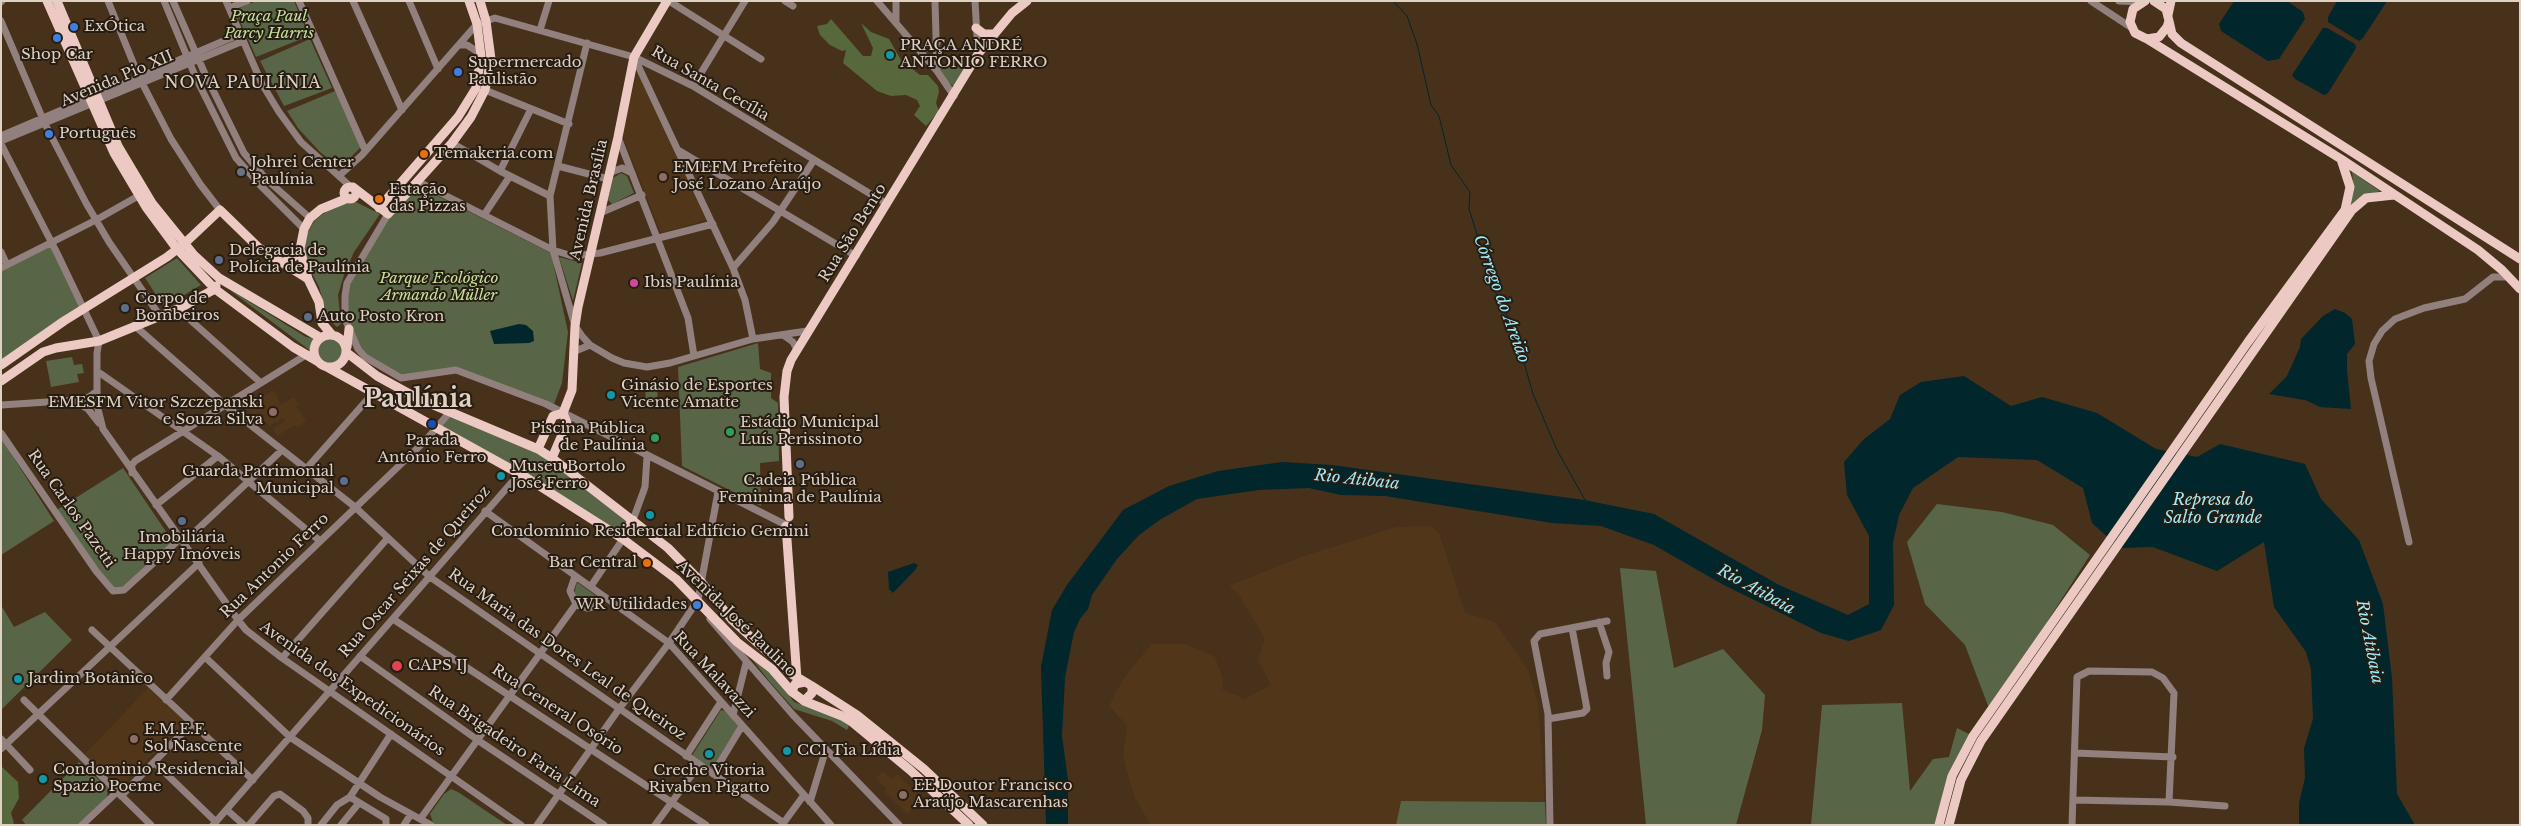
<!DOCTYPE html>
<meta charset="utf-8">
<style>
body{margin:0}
#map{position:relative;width:2521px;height:826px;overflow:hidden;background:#47311b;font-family:"Libre Baskerville",serif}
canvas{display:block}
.frame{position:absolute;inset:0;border:2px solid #dfd1c4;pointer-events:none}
</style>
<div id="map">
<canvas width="2521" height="826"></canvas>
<div class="frame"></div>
</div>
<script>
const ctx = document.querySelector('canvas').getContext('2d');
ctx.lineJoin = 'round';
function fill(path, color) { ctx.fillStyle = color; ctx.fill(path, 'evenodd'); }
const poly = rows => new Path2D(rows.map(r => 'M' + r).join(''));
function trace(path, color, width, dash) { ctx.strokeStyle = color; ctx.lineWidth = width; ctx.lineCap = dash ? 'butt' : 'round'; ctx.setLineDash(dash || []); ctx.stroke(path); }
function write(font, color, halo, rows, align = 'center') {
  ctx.font = font + ' "Libre Baskerville",serif'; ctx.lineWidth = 4; ctx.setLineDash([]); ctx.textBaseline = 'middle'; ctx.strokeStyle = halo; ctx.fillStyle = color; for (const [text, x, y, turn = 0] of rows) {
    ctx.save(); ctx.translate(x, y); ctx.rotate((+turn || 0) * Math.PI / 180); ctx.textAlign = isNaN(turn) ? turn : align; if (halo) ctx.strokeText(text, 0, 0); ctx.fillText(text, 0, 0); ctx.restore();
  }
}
const built = poly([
 [638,70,706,220,661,233,622,134],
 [274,390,281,405,294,397,299,404,296,406,306,420,298,428,295,425,277,436,273,429,285,421,283,418,269,426,266,421,261,425,245,408],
 [1430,526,1439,533,1465,613,1495,622,1528,670,1538,704,1545,802,1401,801,1396,825,1151,825,1135,798,1123,757,1127,725,1109,706,1122,681,1151,644,1185,644,1215,657,1223,679,1222,689,1245,699,1271,685,1258,659,1265,639,1239,595,1229,586,1301,557,1352,541,1397,527],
 [148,688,186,722,120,787,83,756],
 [883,771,892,779,897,774,922,799,907,814,884,791,887,789,876,778]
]);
const green = poly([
 [256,1,294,1,309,36,256,57,235,10],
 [310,39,332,88,284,106,260,61],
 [968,65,955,87,947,82,940,69,940,66],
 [335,91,361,147,340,168,320,152,298,128,287,111],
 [2352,172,2380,191,2368,195,2218,393,2347,211,2354,189],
 [621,173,627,176,634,193,612,204,608,200,613,178],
 [420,187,551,253,568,332,562,383,554,404,463,372,408,378,365,357,349,329,345,296,364,252,388,214],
 [356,202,380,214,354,252,344,275,338,295,341,324,337,327,328,319,319,287,305,259,305,237,315,220,335,205],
 [52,242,84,308,1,364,1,267],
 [559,257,582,263,573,301],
 [177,258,201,285,164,307,145,278],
 [227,288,306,337,316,339,312,343,312,352],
 '318 350a13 13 0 1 1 26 0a13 13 0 1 1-26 0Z',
 [758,343,760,369,771,373,771,398,778,403,779,461,760,463,761,506,682,466,678,367],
 [72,357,74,365,82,364,84,373,77,374,79,382,51,387,46,361],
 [657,384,658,406,646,407,645,385],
 [450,414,538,449,633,520,629,526,614,532,440,429],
 [1,438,54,521,1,555],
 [123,468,173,542,123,588,113,590,55,511],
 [1937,504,2002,512,2053,525,2090,555,1990,711,1965,645,1925,604,1907,542],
 [1620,568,1656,571,1674,668,1723,649,1765,695,1762,730,1736,825,1646,825],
 [577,582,599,598,591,605,578,601,574,594],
 [1,605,14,627,45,612,72,640,1,710],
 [732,633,776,677,794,702,841,718,850,724,847,730,832,721,794,709,769,681],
 [1902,703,1910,791,1933,759,1949,757,1957,728,1973,736,1967,745,1939,825,1811,825,1822,705],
 [721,710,725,711,740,726,713,769,691,757],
 [79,762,108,788,107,797,79,825,26,825,22,820],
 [451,789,458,792,507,825,434,825,430,814,444,794],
 [1401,801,1545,802,1546,825,1396,825]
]);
const forest = poly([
 [831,19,863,56,871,56,873,48,861,23,871,32,889,39,901,60,920,75,928,75,938,86,939,92,936,103,939,111,926,126,914,115,920,106,917,100,906,95,891,96,877,91,843,63,846,50,842,51,830,45,820,35,817,26,827,24],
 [1,766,18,782,19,798,11,813,14,823,12,825,1,825]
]);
const water = poly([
 [2234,1,2287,1,2303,12,2305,19,2279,59,2268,61,2221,31,2219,24],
 [2337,1,2387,1,2363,38,2359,41,2328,22,2328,17],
 [2323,28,2327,28,2355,44,2356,48,2328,93,2324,95,2295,79,2292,75],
 [2335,309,2345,313,2352,319,2355,344,2347,354,2347,370,2351,409,2320,407,2305,400,2269,394,2287,376,2300,347,2301,339,2323,316],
 [519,324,526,325,533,331,534,341,529,343,494,344,490,331],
 [1964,376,2011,406,2042,397,2097,413,2156,449,2197,457,2220,444,2305,464,2321,499,2359,540,2383,604,2392,678,2397,794,2415,825,2299,825,2299,803,2305,778,2304,748,2313,719,2311,669,2306,652,2274,607,2264,542,2217,571,2153,547,2120,548,2092,523,2083,488,2037,460,1958,457,1913,488,1899,515,1893,543,1894,605,1881,630,1849,641,1821,633,1722,584,1654,545,1601,526,1552,523,1385,496,1341,495,1309,488,1259,490,1197,499,1161,519,1139,535,1117,559,1092,595,1088,609,1080,619,1074,632,1065,677,1062,736,1068,781,1068,825,1046,825,1041,667,1052,610,1067,585,1123,510,1169,486,1218,471,1282,462,1332,465,1584,500,1654,514,1779,585,1848,615,1869,604,1869,536,1847,495,1844,462,1864,439,1890,419,1900,395,1921,382],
 [914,563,918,565,916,569,893,593,889,589,888,572]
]);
const stream = poly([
 [1393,1,1407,16,1417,44,1431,105,1439,116,1451,165,1470,192,1469,209,1495,291,1515,331,1533,394,1557,450,1585,500]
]);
const minor = poly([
 [108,1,139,77,171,139,200,184,220,210],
 [164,1,196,78,236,158,261,186,304,229],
 [173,1,205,74,244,153,266,179,310,218],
 [226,1,262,84,279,112,301,142,351,187],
 [299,1,365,150],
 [353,1,402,110],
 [409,1,438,69],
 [669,1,761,59],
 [785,1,793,6],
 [877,1,937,71,954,96],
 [896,1,896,22],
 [935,1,937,71],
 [975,1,978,54],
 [2091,1,2132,28],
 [2119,1,2143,2],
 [1,2,2,1],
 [229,8,247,1],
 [1,21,45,124,86,203,109,242,160,316],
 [540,30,549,1],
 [587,43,550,196,553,250,575,326,582,336,590,345,612,358,624,363,647,367,670,363,753,339,807,331],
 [459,45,467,45,478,52,481,56],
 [921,51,937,43],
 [634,57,733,268,745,300,753,339],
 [693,86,745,1],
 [485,90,569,124],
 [1,136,240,34],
 [618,137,688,318,694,356],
 [1,141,243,41],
 [452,143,500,171,550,196],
 [1,144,57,253,99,341,97,353,97,405,103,429,238,620,246,630,282,658,521,825],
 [678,150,856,256],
 [558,166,608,179],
 [500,171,531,109],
 [609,173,622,168,632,173],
 [340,175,362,155,477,24,495,18,634,57,693,86,887,204],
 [417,181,553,250,572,256,600,253,713,224],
 [600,213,642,195],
 [388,214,347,283,345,296,345,319,358,349,365,357,401,378,456,370,546,404,784,524],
 [484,215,510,176],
 [1,252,7,265],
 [1,268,96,220,140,195],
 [733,268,773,222,814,160],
 [178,309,261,383],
 [135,326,225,405,355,507,430,577,784,823],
 [783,335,793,342,797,350],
 [573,352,590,345],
 [97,371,218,456,320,541],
 [74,401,88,409,99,423],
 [1,405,78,400,89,397,97,391],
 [1,433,96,571,113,591,124,590,181,538],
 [307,468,374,392],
 [132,473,132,465,135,461,306,355],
 [156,505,218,456],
 [485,511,669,643,831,825],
 [633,520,645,487,647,457],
 [184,542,282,450],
 [2409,542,2371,378,2369,361,2374,344,2382,331,2395,319,2424,308,2465,299,2493,277,2509,277],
 [575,576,570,591,576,604,587,608,594,607,605,597],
 [591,586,623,539],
 [393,619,706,825],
 [710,619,793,715,899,825],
 [1599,622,1609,652,1606,663,1607,676],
 [92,630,253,780],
 [360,656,479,741,604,825],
 [205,657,290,737,380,797,431,825],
 [282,658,387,539],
 [24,700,151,825],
 [166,700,238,620,426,440,449,413],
 [733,715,746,663],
 [1548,719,1583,713,1587,709,1572,628],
 [1,739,30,770],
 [1,749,199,563],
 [2075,753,2173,757],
 [686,756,721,702],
 [155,763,216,822],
 [713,774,742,726],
 [121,796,191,724],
 [350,797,386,819,386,825],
 [2073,800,2169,802,2225,806],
 [810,802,826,749],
 [227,810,244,825],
 [421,818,576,604],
 [82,825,117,792],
 [213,825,519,474],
 [249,825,274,796,280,794,303,811,308,818,308,825],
 [321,825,337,805,350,797,391,734],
 [341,825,359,803],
 [404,825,411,814],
 [537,825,619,709,669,643,698,600,718,492],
 [655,825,699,765],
 [782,825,804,795],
 [1550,825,1548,714,1534,641,1540,634,1607,621],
 [2072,825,2077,677,2089,671,2152,672,2163,678,2174,693,2169,802]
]);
const major = poly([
 [47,1,114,153,146,207,177,249,215,289,293,347,317,361],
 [57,1,118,146,152,203,194,255,219,278,321,338],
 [2145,1,2133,9,2130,22,2135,33,2147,39,2159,37,2167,27,2169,21,2166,9,2154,1],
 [2168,15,2171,1],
 [2169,21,2172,34,2181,43,2520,259],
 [976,28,984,34,994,34],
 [2147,39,2341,159,2478,250,2502,270,2520,289],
 '344 193a6 6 0 1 1 12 0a6 6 0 1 1-12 0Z',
 [353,187,388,214,452,143,471,117,485,90,491,59,486,21,480,1],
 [379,208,458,117,476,88,481,56,477,24,469,1],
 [300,249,308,279,319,302,322,323,332,335],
 [283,263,295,256,300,249,304,229,310,218,321,209,348,198],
 '314 351a16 16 0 1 1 32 0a16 16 0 1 1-32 0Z',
 [347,347,349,329],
 [346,352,377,376,417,398,538,449,552,458,668,548,702,583,732,620,793,675,797,677,812,686,812,693,804,701,792,692,795,684,805,682],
 [1,365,64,321,167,257,185,243,220,210,259,248,308,279],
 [327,367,527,478,623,539,676,579,737,642,772,669,792,692],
 [1,381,43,352,56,348,99,341,180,308,215,289,216,286],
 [538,449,553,416,563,413],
 [552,458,567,423,563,413,572,390,575,326,578,307,618,137,634,57,667,1],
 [789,517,784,397,787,371,791,360,978,54,1012,13,1027,1],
 [786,526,797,679],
 [614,532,626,530,633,520],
 [812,686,857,715,924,769,983,825],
 [804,701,842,716,852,722,910,770,969,825],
 [1939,825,1952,776,1973,736,2248,342,2345,210,2350,187,2341,159],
 [1949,825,1961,780,1981,741,2352,210,2366,198,2394,195]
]);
const markers = [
 [74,27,5,"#3f7fe0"],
 [57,38,5,"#3f7fe0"],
 [890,55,5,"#0f9aa8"],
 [458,72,5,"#3f7fe0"],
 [49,134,5,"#3f7fe0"],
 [424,154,5,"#e8710a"],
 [241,172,5,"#6b7280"],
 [663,177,5,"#8d6e63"],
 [379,199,5,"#e8710a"],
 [219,260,5,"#5c6f8a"],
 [634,283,5,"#d1479c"],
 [125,308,5,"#5c6f8a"],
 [308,317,5,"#5c6f8a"],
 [611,395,5,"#0f9aa8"],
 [273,412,5,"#8d6e63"],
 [432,424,5,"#1a4fb4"],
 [730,432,5,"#2e9e5b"],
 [655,438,5,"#2e9e5b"],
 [800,464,5,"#5c6f8a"],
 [501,476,5,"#0f9aa8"],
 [344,481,5,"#5c6f8a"],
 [650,515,5,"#0f9aa8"],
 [182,521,5,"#5c6f8a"],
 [647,563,5,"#e8710a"],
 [697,605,5,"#3f7fe0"],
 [397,666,6,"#e0444e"],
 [18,679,5,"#0f9aa8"],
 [134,739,5,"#8d6e63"],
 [787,751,5,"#0f9aa8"],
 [709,754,5,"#0f9aa8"],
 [43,779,5,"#0f9aa8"],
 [903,795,5,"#8d6e63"]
];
const parkNames = [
 ["Praça Paul",269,17],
 ["Parcy Harris",269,34],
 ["Parque Ecológico",439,279],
 ["Armando Müller",439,296]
];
const poiNames = [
 ["ExÓtica",84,27],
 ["PRAÇA ANDRÉ",900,46],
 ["ANTONIO FERRO",900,63],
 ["Shop Car",57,55,"center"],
 ["Supermercado",468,63],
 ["Paulistão",468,80],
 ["Português",59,134],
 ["Temakeria.com",434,154],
 ["Johrei Center",251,163],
 ["Paulínia",251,180],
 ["EMEFM Prefeito",673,168],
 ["José Lozano Araújo",673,185],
 ["Estação",389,190],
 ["das Pizzas",389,207],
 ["Delegacia de",229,251],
 ["Polícia de Paulínia",229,268],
 ["Ibis Paulínia",644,283],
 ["Corpo de",135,299],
 ["Bombeiros",135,316],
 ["Auto Posto Kron",318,317],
 ["Ginásio de Esportes",621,386],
 ["Vicente Amatte",621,403],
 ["EMESFM Vitor Szczepanski",263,403,"right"],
 ["e Souza Silva",263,420,"right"],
 ["Estádio Municipal",740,423],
 ["Luís Perissinoto",740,440],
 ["Piscina Pública",645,429,"right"],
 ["de Paulínia",645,446,"right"],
 ["Parada",432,441,"center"],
 ["Antônio Ferro",432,458,"center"],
 ["Museu Bortolo",511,467],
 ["José Ferro",511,484],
 ["Guarda Patrimonial",334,472,"right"],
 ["Municipal",334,489,"right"],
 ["Cadeia Pública",800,481,"center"],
 ["Feminina de Paulínia",800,498,"center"],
 ["Condomínio Residencial Edifício Gemini",650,532,"center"],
 ["Imobiliária",182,538,"center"],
 ["Happy Imóveis",182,555,"center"],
 ["Bar Central",637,563,"right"],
 ["WR Utilidades",687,605,"right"],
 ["CAPS IJ",408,666],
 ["Jardim Botânico",28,679],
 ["E.M.E.F.",144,730],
 ["Sol Nascente",144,747],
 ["CCI Tia Lídia",797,751],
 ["Condominio Residencial",53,770],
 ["Spazio Poeme",53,787],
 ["Creche Vitoria",709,771,"center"],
 ["Rivaben Pigatto",709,788,"center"],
 ["EE Doutor Francisco",913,786],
 ["Araújo Mascarenhas",913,803]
];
const streetNames = [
 ["Avenida Pio XII",117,79,-23],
 ["Rua Santa Cecília",710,84,30],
 ["Avenida Brasília",589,200,-77],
 ["Rua São Bento",853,233,-58],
 ["Rua Carlos Pazetti",71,509,55],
 ["Rua Antonio Ferro",275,566,-44],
 ["Rua Oscar Seixas de Queiroz",415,572,-49],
 ["Avenida José Paulino",736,619,44],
 ["Rua Maria das Dores Leal de Queiroz",567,655,35],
 ["Rua Malavazzi",714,675,47],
 ["Avenida dos Expedicionários",352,689,35],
 ["Rua General Osório",557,710,33],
 ["Rua Brigadeiro Faria Lima",514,747,34]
];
const neighbourhoodNames = [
 ["NOVA PAULÍNIA",243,83]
];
const waterNames = [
 ["Córrego do Areião",1501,299,70],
 ["Rio Atibaia",1357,480,6],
 ["Represa do",2213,500],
 ["Salto Grande",2213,518],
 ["Rio Atibaia",1756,590,29],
 ["Rio Atibaia",2369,642,79]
];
const townNames = [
 ["Paulínia",418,400]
];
fill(built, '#51361a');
fill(green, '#586546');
fill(forest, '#56683c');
fill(water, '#01262b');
trace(stream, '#01262b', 1);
trace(minor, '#91807d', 7);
trace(major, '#eccac3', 9);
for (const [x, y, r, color] of markers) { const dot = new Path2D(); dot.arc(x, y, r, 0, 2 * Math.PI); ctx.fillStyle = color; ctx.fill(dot); trace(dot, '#261c12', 2); }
write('italic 15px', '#c4e29b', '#261c12', parkNames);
write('15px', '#dfd1c4', '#261c12', poiNames, 'left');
write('15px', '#dfd1c4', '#261c12', streetNames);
ctx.letterSpacing = '1px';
write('16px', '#dfd1c4', '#261c12', neighbourhoodNames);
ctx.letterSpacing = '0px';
write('italic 16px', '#9decfa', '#261c12', waterNames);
write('bold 25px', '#dfd1c4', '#261c12', townNames);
</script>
